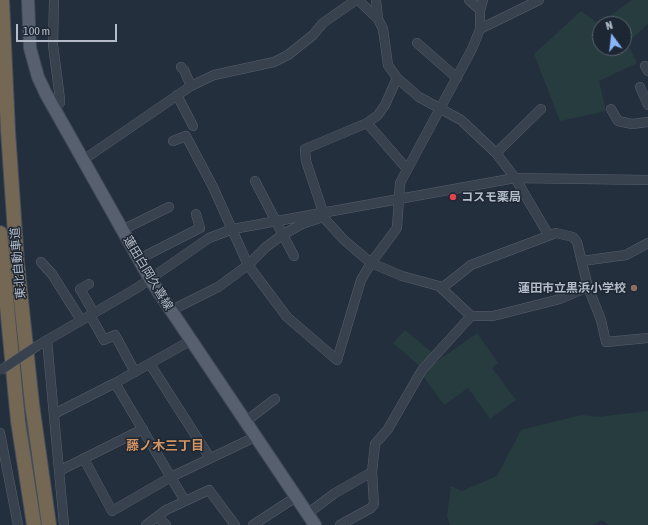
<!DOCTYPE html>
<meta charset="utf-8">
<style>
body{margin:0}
#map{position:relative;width:648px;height:525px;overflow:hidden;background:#242f3e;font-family:"Asap Condensed",sans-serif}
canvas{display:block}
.north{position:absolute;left:592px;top:16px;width:40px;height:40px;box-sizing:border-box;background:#1d2633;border:1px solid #59626f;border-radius:50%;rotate:345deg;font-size:11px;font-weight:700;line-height:16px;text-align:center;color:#b4bcc9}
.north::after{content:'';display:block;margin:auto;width:14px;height:18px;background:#8ab4f8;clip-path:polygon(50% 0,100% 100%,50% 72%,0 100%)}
.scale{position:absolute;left:16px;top:24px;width:101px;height:18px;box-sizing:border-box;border:2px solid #b4bcc9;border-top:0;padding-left:5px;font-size:12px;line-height:14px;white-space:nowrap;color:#b4bcc9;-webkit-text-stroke:3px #1d2633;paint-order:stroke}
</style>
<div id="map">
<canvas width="648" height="525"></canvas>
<div class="north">N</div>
<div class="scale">100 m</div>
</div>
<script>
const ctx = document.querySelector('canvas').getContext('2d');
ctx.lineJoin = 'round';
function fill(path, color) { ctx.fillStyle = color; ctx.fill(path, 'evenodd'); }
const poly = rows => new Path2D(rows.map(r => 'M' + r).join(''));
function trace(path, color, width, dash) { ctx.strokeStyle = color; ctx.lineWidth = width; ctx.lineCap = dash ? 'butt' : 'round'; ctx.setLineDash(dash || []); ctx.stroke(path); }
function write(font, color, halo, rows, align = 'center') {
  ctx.font = font + ' "Asap Condensed","Noto Sans JP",sans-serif'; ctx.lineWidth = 3; ctx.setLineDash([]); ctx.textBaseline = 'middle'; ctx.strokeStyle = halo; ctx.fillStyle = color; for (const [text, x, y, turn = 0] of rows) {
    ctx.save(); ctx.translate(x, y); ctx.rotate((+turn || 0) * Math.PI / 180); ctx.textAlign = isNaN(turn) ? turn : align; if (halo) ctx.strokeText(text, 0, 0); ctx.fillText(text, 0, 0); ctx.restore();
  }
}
const green = poly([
 [632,0,648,0,648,24,627,43,637,63,599,81,606,111,560,121,534,54,581,11,599,24],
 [600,24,624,24,624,48,600,48],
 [405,330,433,353,421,367,393,343],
 [477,333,498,363,492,368,516,400,490,419,468,388,444,405,421,373],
 [648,411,648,525,609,525,602,520,592,525,450,525,447,516,451,486,462,491,497,476,521,430,582,415,597,417]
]);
const minor = poly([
 [358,0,378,19],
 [376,0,378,19,383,29,388,65,397,78,419,97,461,120,496,153,515,178,548,234],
 [469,0,480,10],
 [480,29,539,0],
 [417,43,457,78],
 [645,66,648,71],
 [181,67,184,70,191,86],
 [397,78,385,105,378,115,367,123,305,149,306,161,323,212,323,217,344,240,371,263,402,276,439,286,471,316,493,316,560,299,588,287,601,320,606,342,648,338],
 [640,87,648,105],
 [177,95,193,126],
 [54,108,60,103,60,99,53,45,54,0],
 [611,109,618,121,632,124,648,122],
 [367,123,407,169],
 [173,141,186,136,213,187,248,265,287,317,337,360,361,280,371,263,397,228,400,183,472,49,480,29,480,10,483,0],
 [496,153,541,109],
 [83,160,191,86,214,75,274,62,288,55,313,35,323,23,356,0],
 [255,181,294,256],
 [122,230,169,207],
 [139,259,200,228,196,214],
 [582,261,626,255,648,243],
 [41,262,52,274,81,320],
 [89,284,80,289,94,313],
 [442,288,471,265,556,233,573,237,577,242,588,287],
 [170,311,218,287,248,265,266,247,282,235,302,224,323,217],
 [90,315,104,340,115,335,135,372],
 [47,340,64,525],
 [37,346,137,288,209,238,233,229,515,178,648,180],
 [150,364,210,458],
 [115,383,185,501],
 [54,414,115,383,190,341],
 [245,422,275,399],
 [0,433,18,525],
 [84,459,112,511,171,477,255,437],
 [59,471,143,429],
 [307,514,335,493,372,472],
 [158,517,166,525],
 [146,525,166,510,209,490,235,525],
 [253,525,296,497],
 [340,525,371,508,374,504,372,472,375,444,388,429,422,370,471,316]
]);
const major = poly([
 [28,0,30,48,38,77,46,94,150,279,315,525]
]);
const highway = poly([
 [2,0,8,131,17,262,32,404,49,525],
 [0,233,18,421,34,525]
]);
const minorBridge = poly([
 [1,370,37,346]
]);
const markers = [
 [453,197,4,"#e0444e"],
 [634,288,4,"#8d6e63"]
];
const poiNames = [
 ["コスモ薬局",461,197],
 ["蓮田市立黒浜小学校",626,288,"right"]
];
const streetNames = [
 ["東北自動車道",18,263,-95],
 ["蓮田白岡久喜線",148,273,59]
];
const neighbourhoodNames = [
 ["藤ノ木三丁目",165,446]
];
fill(green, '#263c3f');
trace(minor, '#565f6c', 10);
trace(major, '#414a57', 14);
trace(highway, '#434c59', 16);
trace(minor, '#38414e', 9);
trace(major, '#56606e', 12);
trace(highway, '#746855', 14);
trace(minorBridge, '#565f6c', 10, []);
trace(minorBridge, '#38414e', 9);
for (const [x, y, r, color] of markers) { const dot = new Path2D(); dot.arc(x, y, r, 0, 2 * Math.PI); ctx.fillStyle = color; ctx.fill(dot); trace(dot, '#1d2633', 1.5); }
write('bold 12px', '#b4bcc9', '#1d2633', poiNames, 'left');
write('12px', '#b4bcc9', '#1d2633', streetNames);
write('bold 13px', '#d59563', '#1d2633', neighbourhoodNames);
</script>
